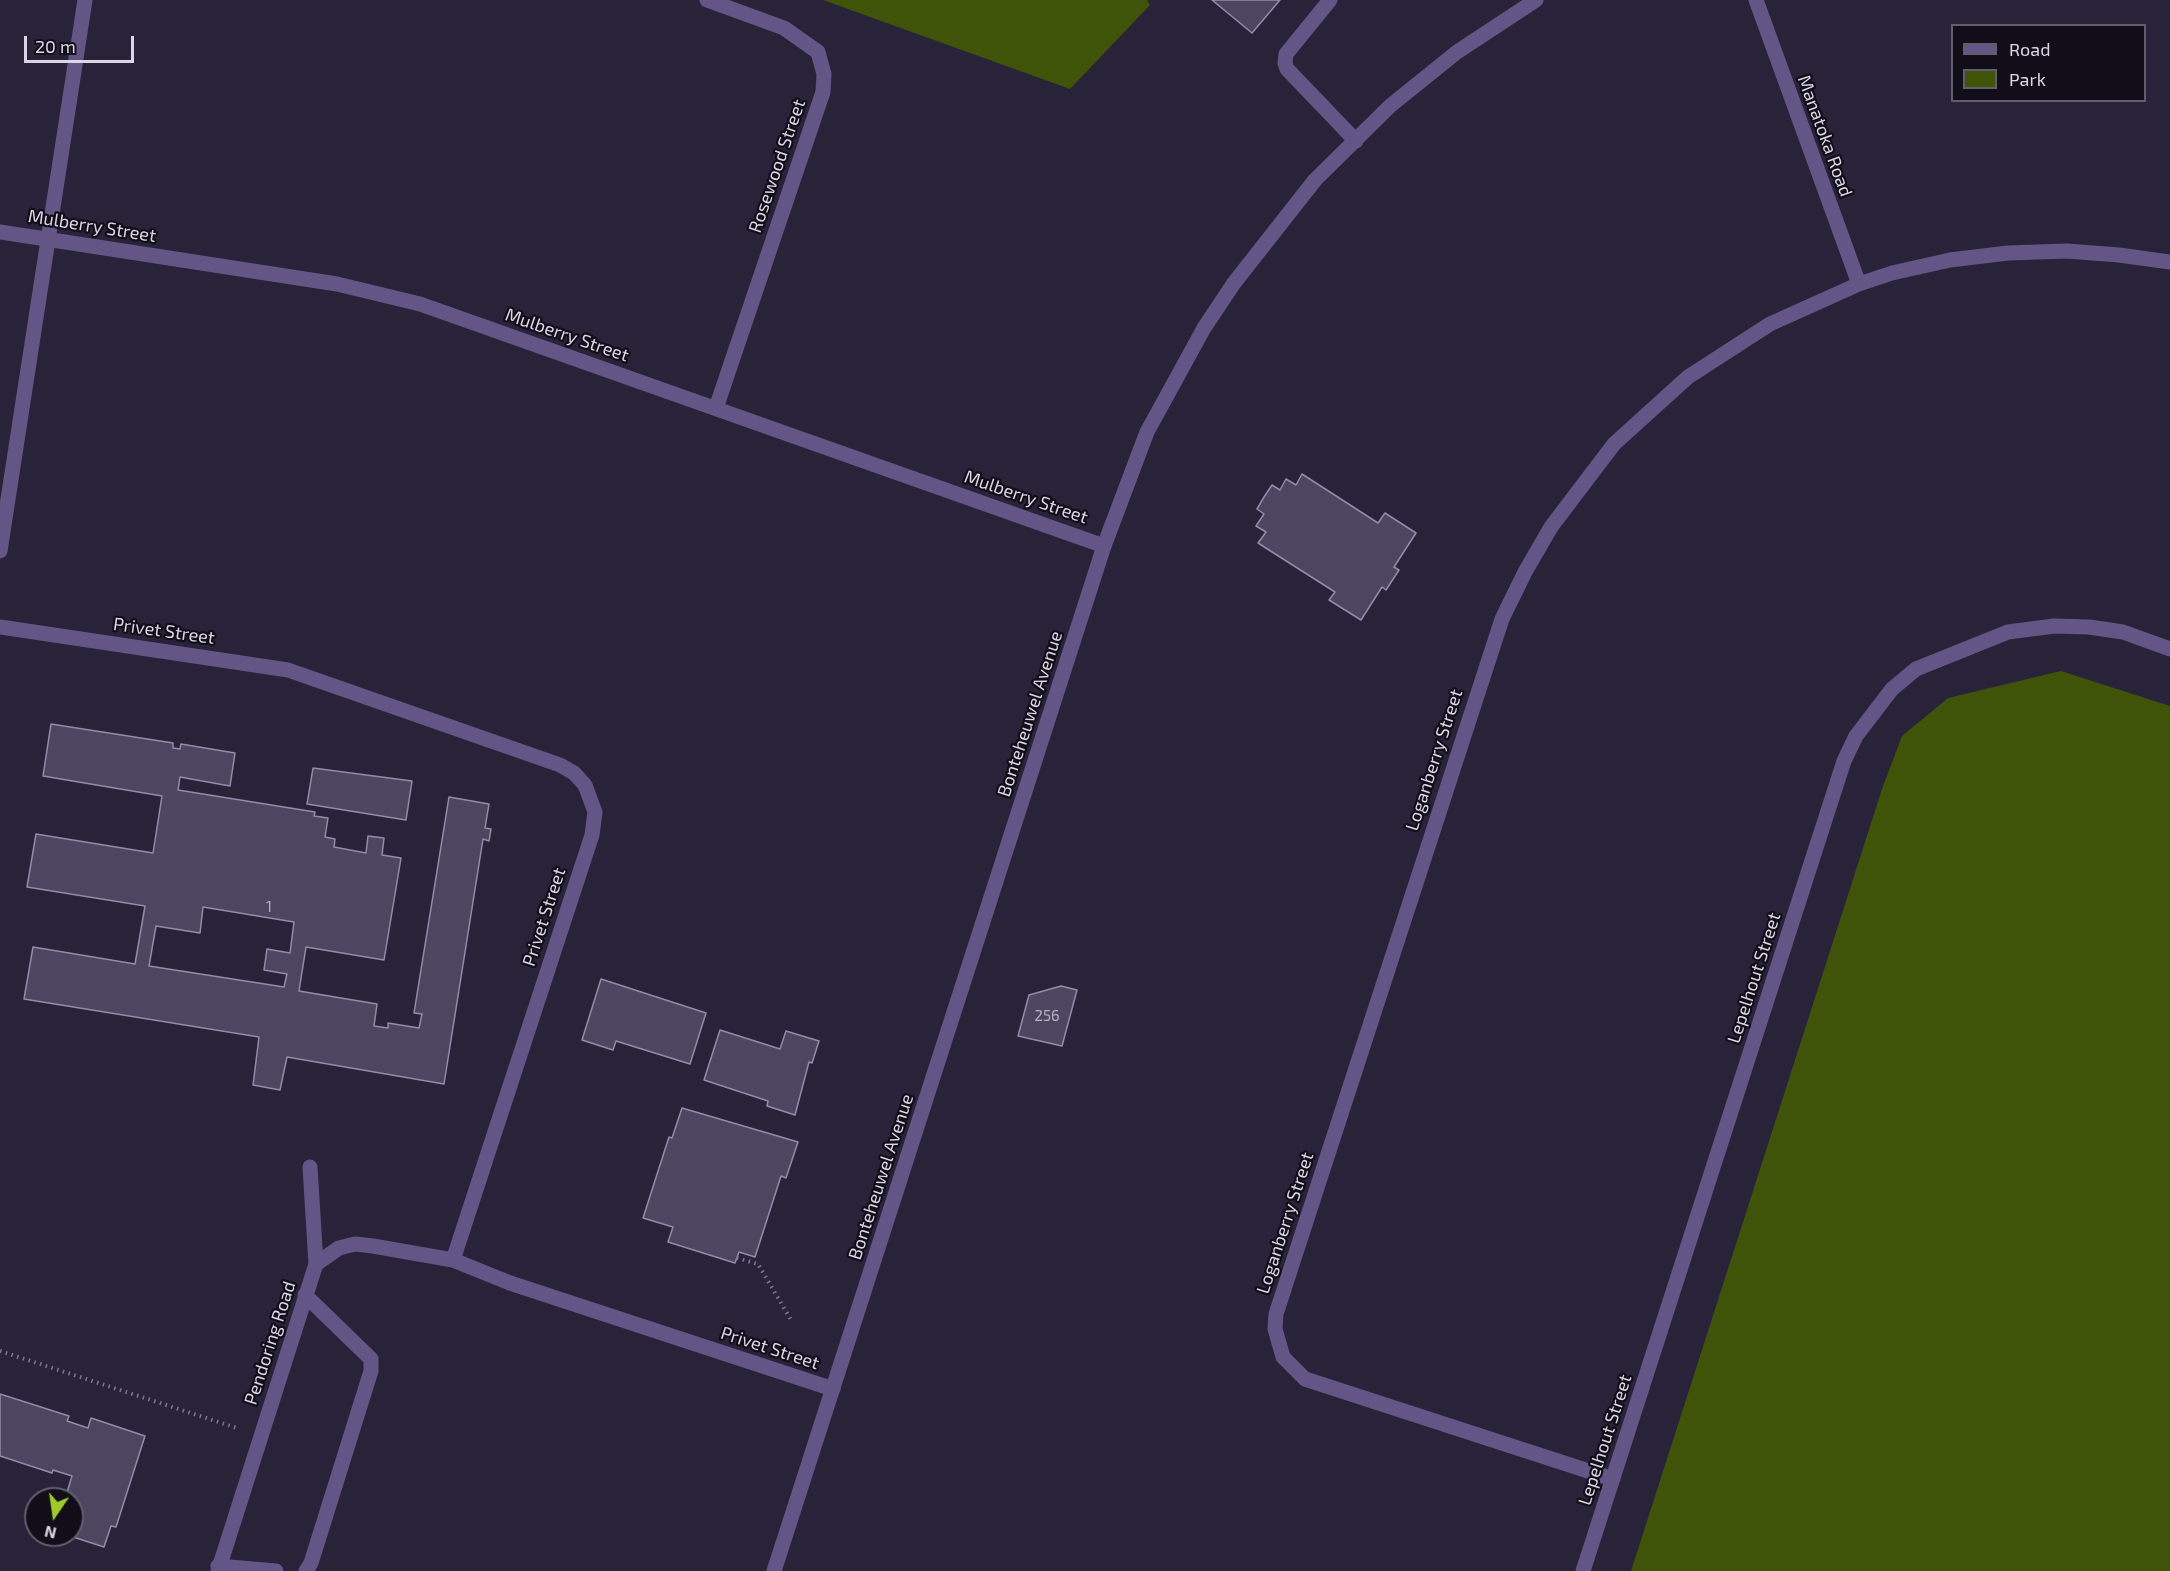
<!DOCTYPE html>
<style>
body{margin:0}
#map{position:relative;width:2170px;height:1571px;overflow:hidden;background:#29233a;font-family:"Exo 2",sans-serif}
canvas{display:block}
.legend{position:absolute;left:1951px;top:24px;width:195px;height:78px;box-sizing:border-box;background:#110e19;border:2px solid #615e6b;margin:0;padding:8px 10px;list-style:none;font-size:18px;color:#d9d6e5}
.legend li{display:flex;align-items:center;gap:12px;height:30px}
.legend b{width:30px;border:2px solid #615e6b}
.north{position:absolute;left:24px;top:1487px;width:60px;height:60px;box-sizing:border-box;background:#110e19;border:2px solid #615e6b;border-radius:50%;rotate:193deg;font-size:16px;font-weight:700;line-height:24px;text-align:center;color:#d9d6e5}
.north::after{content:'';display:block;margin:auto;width:21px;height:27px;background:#9fca2c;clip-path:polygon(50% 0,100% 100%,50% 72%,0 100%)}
.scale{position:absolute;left:24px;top:36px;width:110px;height:27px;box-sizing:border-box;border:3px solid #d9d6e5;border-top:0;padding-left:8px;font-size:18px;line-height:21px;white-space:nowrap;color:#d9d6e5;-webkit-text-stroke:4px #110e19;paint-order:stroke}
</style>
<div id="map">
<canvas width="2170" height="1571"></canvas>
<ul class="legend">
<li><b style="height:8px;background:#635686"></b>Road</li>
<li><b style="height:16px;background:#3f5309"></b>Park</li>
</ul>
<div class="north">N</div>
<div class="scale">20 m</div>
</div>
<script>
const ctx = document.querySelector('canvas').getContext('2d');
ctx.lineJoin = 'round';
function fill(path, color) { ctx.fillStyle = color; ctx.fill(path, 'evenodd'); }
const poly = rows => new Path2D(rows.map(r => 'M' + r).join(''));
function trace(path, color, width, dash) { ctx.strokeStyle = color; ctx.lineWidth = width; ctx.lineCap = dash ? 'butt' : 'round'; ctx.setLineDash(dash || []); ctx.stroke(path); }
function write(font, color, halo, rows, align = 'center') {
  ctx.font = font + ' "Exo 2",sans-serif'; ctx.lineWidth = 4.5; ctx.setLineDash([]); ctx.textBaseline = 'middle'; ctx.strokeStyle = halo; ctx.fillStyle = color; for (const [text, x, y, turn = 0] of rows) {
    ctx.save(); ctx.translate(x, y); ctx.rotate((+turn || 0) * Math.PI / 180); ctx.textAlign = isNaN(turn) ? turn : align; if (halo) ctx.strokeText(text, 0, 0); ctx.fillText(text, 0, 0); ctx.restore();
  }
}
const green = poly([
 [823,0,1147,0,1150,5,1070,89],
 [2061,671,2170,706,2170,1571,1631,1571,1882,789,1902,736,1948,698]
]);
const building = poly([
 [1212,0,1280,0,1252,33,1212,0],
 [1302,474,1378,523,1385,513,1416,533,1394,567,1399,570,1386,590,1382,587,1361,620,1329,600,1335,592,1258,543,1266,532,1256,526,1264,514,1257,509,1264,497,1272,485,1280,490,1286,479,1296,485,1302,474],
 [51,724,173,743,173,748,180,749,181,744,235,753,230,786,180,777,178,790,315,812,314,816,328,818,325,837,335,839,334,847,366,853,368,836,384,838,382,855,401,858,384,960,306,947,299,991,377,1004,374,1026,388,1028,388,1023,419,1028,422,1014,414,1013,449,797,489,804,485,828,491,829,489,841,483,839,444,1084,287,1057,280,1090,253,1085,259,1037,24,999,33,947,135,964,145,906,27,887,36,834,153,853,162,796,43,776,51,724],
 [203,907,294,922,290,953,267,949,264,970,287,974,284,987,149,966,156,926,200,933,203,907],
 [313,768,412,781,406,820,307,804,313,768],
 [601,979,706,1013,690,1064,616,1041,613,1050,582,1040,601,979],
 [1061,986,1077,990,1062,1046,1018,1036,1029,995,1061,986],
 [720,1030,780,1049,786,1031,819,1041,812,1063,809,1062,795,1115,767,1106,768,1101,704,1080,720,1030],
 [682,1108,798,1142,786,1178,781,1176,755,1257,739,1252,735,1263,668,1242,673,1227,643,1218,669,1137,672,1138,682,1108],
 [0,1394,69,1416,67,1421,88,1428,91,1418,145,1436,116,1527,111,1526,104,1547,67,1535,72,1535,72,1499,65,1499,72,1476,53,1470,52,1473,0,1456,0,1394]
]);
const path = poly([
 [737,1258,758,1264,791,1320],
 [0,1351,237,1428]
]);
const service = poly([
 [1330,0,1286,54,1285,63,1287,69,1356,141],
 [310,1167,316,1264]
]);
const minor = poly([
 [707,0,784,28,818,52,824,74,823,92,716,408],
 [1756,0,1859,284],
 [0,232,337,284,420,304,1104,546],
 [0,551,85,0],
 [0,627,288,670,560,765,574,773,585,785,595,812,592,835,453,1260],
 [305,1295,371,1359,371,1371,311,1563,306,1571],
 [1613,1479,1305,1379,1283,1357,1275,1329,1276,1314,1502,619,1525,572,1551,527,1614,444,1688,377,1770,324,1859,284,1892,273,1950,260,2008,253,2067,251,2119,255,2170,262],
 [218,1566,276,1571],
 [218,1571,316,1264,339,1248,355,1244,373,1246,453,1260,510,1283,833,1389],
 [1583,1571,1844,761,1856,736,1892,689,1916,669,2008,632,2054,626,2089,627,2123,632,2170,649]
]);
const tertiary = poly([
 [774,1571,1104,546,1147,432,1204,328,1234,283,1315,180,1390,106,1457,52,1536,0]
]);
const numberNames = [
 ["1",269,907],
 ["256",1047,1016]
];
const streetNames = [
 ["Manatoka Road",1825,136,70],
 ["Rosewood Street",777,166,-71],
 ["Mulberry Street",92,226,9],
 ["Mulberry Street",567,335,19],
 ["Mulberry Street",1026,497,19],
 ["Privet Street",164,631,8],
 ["Bonteheuwel Avenue",1030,714,-72],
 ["Loganberry Street",1434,760,-72],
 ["Privet Street",544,917,-72],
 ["Lepelhout Street",1754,978,-72],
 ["Bonteheuwel Avenue",881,1177,-72],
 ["Loganberry Street",1285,1223,-72],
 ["Pendoring Road",270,1343,-72],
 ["Privet Street",770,1348,18],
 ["Lepelhout Street",1605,1440,-72]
];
fill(green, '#3f5309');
fill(building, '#4d4660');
trace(building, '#938ca9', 1.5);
trace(path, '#7d788c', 4, [1.5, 4.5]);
trace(service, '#635686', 15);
trace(minor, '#635686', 15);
trace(tertiary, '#635686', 15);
write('15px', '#b6b2c4', null, numberNames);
write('18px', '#d9d6e5', '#110e19', streetNames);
</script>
